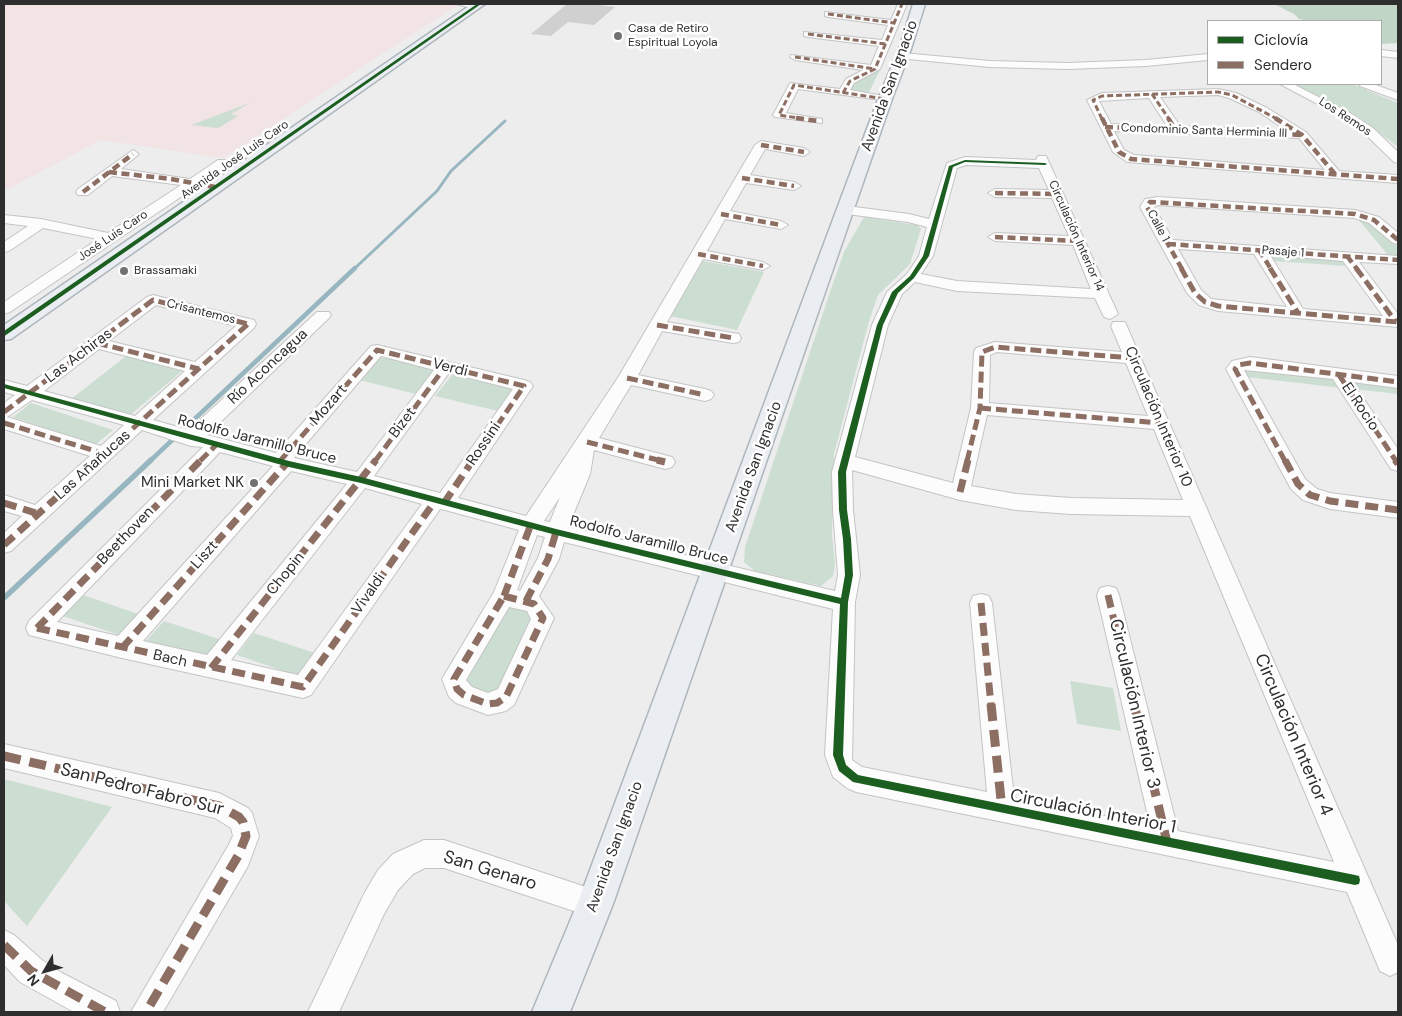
<!DOCTYPE html>
<meta charset="utf-8">
<style>
body{margin:0}
#map{position:relative;width:1402px;height:1016px;overflow:hidden;background:#ededed;font-family:"DM Sans",sans-serif}
canvas{display:block}
.frame{position:absolute;inset:0;border:5px solid #2e2e2e;pointer-events:none}
.legend{position:absolute;left:1207px;top:20px;width:175px;height:65px;box-sizing:border-box;background:#fff;border:1px solid #ababab;margin:0;padding:6px 9px;list-style:none;font-size:15px;color:#2e2e2e}
.legend li{display:flex;align-items:center;gap:10px;height:25px}
.legend b{width:25px;border:1px solid #ababab}
.north{position:absolute;left:20px;top:946px;width:50px;height:50px;-webkit-text-stroke:4px #fff;paint-order:stroke;rotate:232deg;font-size:14px;font-weight:700;line-height:20px;text-align:center;color:#2e2e2e}
.north::after{content:'';display:block;margin:auto;width:18px;height:22px;background:#2e2e2e;clip-path:polygon(50% 0,100% 100%,50% 72%,0 100%)}
</style>
<div id="map">
<canvas width="1402" height="1016"></canvas>
<div class="frame"></div>
<ul class="legend">
<li><b style="height:6px;background:#1b5e20"></b>Ciclovía</li>
<li><b style="height:6px;background:#8d6e63"></b>Sendero</li>
</ul>
<div class="north">N</div>
</div>
<script>
const ctx = document.querySelector('canvas').getContext('2d');
ctx.lineJoin = 'round';
function fill(path, color) { ctx.fillStyle = color; ctx.fill(path, 'evenodd'); }
const poly = rows => new Path2D(rows.map(r => 'M' + r).join(''));
function trace(path, color, width, dash) { ctx.strokeStyle = color; ctx.lineWidth = width; ctx.lineCap = dash ? 'butt' : 'round'; ctx.setLineDash(dash || []); ctx.stroke(path); }
function write(font, color, halo, rows, align = 'center') {
  ctx.font = font + ' "DM Sans",sans-serif'; ctx.lineWidth = 5; ctx.setLineDash([]); ctx.textBaseline = 'middle'; ctx.strokeStyle = halo; ctx.fillStyle = color; for (const [text, x, y, turn = 0] of rows) {
    ctx.save(); ctx.translate(x, y); ctx.rotate((+turn || 0) * Math.PI / 180); ctx.textAlign = isNaN(turn) ? turn : align; if (halo) ctx.strokeText(text, 0, 0); ctx.fillText(text, 0, 0); ctx.restore();
  }
}
const industrial = poly([
 [4,4,459,4,223,158,101,140,4,191]
]);
const green = poly([
 [880,70,868,94,850,90,856,82],
 [1292,84,1352,84,1398,103,1398,147,1360,118],
 [250,103,231,114,238,116,218,128,191,125],
 [864,217,917,225,921,229,910,264,878,295,869,321,834,454,832,535,835,563,833,576,821,586,755,571,744,562,745,547,833,283,844,252],
 [1358,219,1366,221,1398,247,1398,256,1388,255],
 [1273,255,1341,260,1347,266,1272,261,1270,257],
 [703,261,764,272,737,330,670,316],
 [126,356,182,371,128,417,70,400],
 [379,358,386,358,440,370,420,395,359,380],
 [1244,370,1333,379,1342,388,1247,377],
 [452,375,514,389,498,411,435,396],
 [1352,379,1398,386,1398,394,1353,389,1348,382],
 [31,403,113,430,95,445,13,417],
 [83,595,138,614,119,635,63,616],
 [504,596,538,608,506,697,457,689],
 [164,621,222,640,204,663,145,642],
 [254,633,315,653,298,676,237,655],
 [1070,681,1113,688,1121,731,1077,724],
 [4,779,112,807,27,926,4,901]
]);
const forest = poly([
 [1274,4,1398,4,1398,43,1381,44,1381,21,1309,21,1299,19,1294,14]
]);
const streamFar2 = poly([
 [354,269,437,191,451,171,505,121]
]);
const streamFar1 = poly([
 [150,461,355,268]
]);
const stream = poly([
 [4,598,151,460]
]);
const building = poly([
 [567,4,591,4,615,7,594,25,568,22,551,36,531,34]
]);
const minor = poly([
 [456,4,478,4,481,6,476,9,456,4],
 [898,4,907,4,880,69,854,83,850,90,889,97,889,101,798,89,786,113,822,119,822,123,775,117,773,115,790,83,840,89,846,79,863,70,795,60,790,57,791,55,871,65,879,46,808,37,804,36,804,32,882,40,888,25,828,17,825,16,825,12,891,20,898,4],
 [1381,50,1398,52,1398,58,1381,56,1381,50],
 [902,53,990,61,1067,63,1146,60,1208,54,1208,60,1146,66,1067,69,990,67,898,58,898,54,902,53],
 [1280,84,1293,84,1350,113,1373,128,1398,152,1398,163,1394,162,1365,134,1342,117,1280,84],
 [1359,84,1373,84,1398,93,1398,100,1360,86,1359,84],
 [1218,89,1236,93,1267,108,1306,132,1339,171,1398,175,1398,183,1127,162,1113,152,1087,100,1102,93,1218,89],
 [1218,95,1229,98,1259,112,1287,131,1180,126,1160,97,1218,95],
 [1149,98,1167,126,1111,124,1099,101,1149,98],
 [1114,131,1299,138,1325,170,1134,155,1124,150,1114,131],
 [761,141,804,148,810,152,804,156,765,149,750,175,794,182,801,186,794,190,746,183,730,211,781,221,788,225,781,229,725,219,707,251,763,262,770,266,763,270,703,259,667,322,739,334,741,338,739,342,733,343,662,331,638,375,705,389,711,391,714,395,711,399,705,401,631,385,599,438,672,457,675,462,672,467,665,469,594,450,590,474,568,527,835,591,838,575,833,510,832,472,835,461,872,325,887,292,907,274,919,256,927,227,908,222,847,214,840,210,847,206,909,214,929,219,947,163,965,157,1036,160,1038,156,1046,156,1118,314,1110,319,1104,317,1095,298,957,291,915,282,902,294,888,325,855,457,953,483,971,408,974,352,976,348,995,342,1122,352,1111,326,1113,322,1125,322,1398,945,1398,972,1390,976,1380,971,1347,892,856,792,847,788,833,777,825,755,833,609,564,542,559,559,539,596,554,618,514,705,506,711,488,715,456,703,449,697,442,679,494,592,519,530,445,510,440,509,311,695,303,698,122,658,29,635,26,628,29,621,203,447,191,446,142,430,11,551,4,553,4,533,22,516,4,511,4,495,35,505,90,456,4,429,4,403,15,395,4,392,4,380,27,386,147,297,153,295,254,320,256,324,254,328,153,420,189,430,317,312,329,312,331,315,329,318,207,435,276,453,371,346,377,345,524,380,530,382,533,386,458,498,526,516,619,376,755,145,761,141],
 [966,165,1039,168,1049,190,995,189,988,193,995,197,1052,198,1069,236,995,233,988,237,995,241,1073,245,1091,289,957,281,921,274,933,256,957,168,966,165],
 [156,305,236,326,195,362,109,341,156,305],
 [99,349,185,371,135,416,44,391,99,349],
 [997,352,1126,363,1148,416,989,403,990,355,997,352],
 [381,356,434,370,357,472,294,458,381,356],
 [449,373,513,389,440,493,374,476,449,373],
 [32,400,124,425,101,446,7,417,32,400],
 [987,415,1154,429,1183,500,1071,498,1016,494,971,486,987,415],
 [220,452,273,466,118,636,57,622,220,452],
 [852,470,960,500,1016,510,1071,514,1190,516,1334,862,1178,831,1119,595,1116,588,1108,586,1100,588,1097,595,1150,825,1014,798,992,603,989,596,981,594,973,596,970,603,987,792,862,767,852,760,855,602,860,575,853,510,852,470],
 [291,471,347,484,207,655,143,641,291,471],
 [365,488,422,504,298,675,231,660,365,488],
 [560,497,550,522,544,521,560,497],
 [537,535,545,537,538,558,520,591,517,590,537,535],
 [509,607,527,611,531,619,498,689,488,693,472,687,466,680,509,607],
 [133,150,139,154,121,169,190,179,218,160,226,160,228,163,203,182,208,185,206,188,194,188,10,312,4,314,4,302,98,239,43,228,9,251,4,252,4,242,28,226,4,223,4,215,41,219,108,233,181,185,112,176,88,195,78,195,76,192,78,189,133,150],
 [1158,197,1355,210,1379,217,1398,233,1398,244,1393,243,1369,223,1354,218,1158,205,1154,207,1173,240,1398,256,1398,264,1359,262,1398,314,1398,327,1218,311,1199,305,1187,293,1140,207,1145,199,1158,197],
 [1178,249,1254,254,1287,307,1211,299,1201,290,1178,249],
 [1270,255,1343,261,1383,316,1303,309,1270,255],
 [1250,357,1398,376,1398,388,1352,382,1398,449,1398,471,1391,469,1333,379,1244,370,1305,479,1317,489,1330,493,1398,502,1398,518,1330,509,1303,500,1291,489,1226,369,1232,361,1250,357],
 [4,744,219,793,248,808,252,813,259,836,248,866,163,1012,131,1012,228,846,233,836,231,828,215,818,4,768,4,744],
 [424,840,444,840,595,890,605,894,609,904,605,914,595,918,444,868,425,868,413,874,398,890,384,914,339,1012,308,1012,364,894,378,870,393,854,424,840],
 [4,930,14,935,42,960,62,973,116,1001,120,1012,74,1012,20,982,4,965,4,930]
]);
const major = poly([
 [472,4,485,4,11,339,4,340,4,325,472,4],
 [913,4,925,4,911,49,892,99,613,904,570,1012,532,1012,578,902,878,99,899,49,913,4]
]);
const quietFar4 = poly([
 [828,14,894,23],
 [808,34,886,44],
 [795,57,875,69],
 [843,93,850,81,875,69,902,4],
 [1152,94,1169,119],
 [804,119,779,115,794,85,885,99],
 [1102,119,1093,100,1102,96,1218,92,1232,95,1277,119]
]);
const quietFar3 = poly([
 [796,118,818,121],
 [1102,118,1119,152,1131,159,1398,179],
 [1168,118,1176,130],
 [1275,118,1302,135,1335,174],
 [1105,127,1302,135],
 [761,145,804,152],
 [109,172,171,179,215,187],
 [742,178,794,186],
 [83,192,133,154],
 [995,193,1058,194],
 [721,214,781,225],
 [995,237,1078,241],
 [1168,244,1398,260],
 [1259,250,1271,269],
 [698,254,763,266],
 [1347,256,1357,269],
 [1182,269,1147,207,1150,202,1355,214,1374,220,1398,240]
]);
const quietFar2 = poly([
 [1181,268,1195,293,1205,302,1218,306,1398,322],
 [1270,268,1298,313],
 [1356,268,1396,322],
 [657,325,733,338],
 [97,343,199,369],
 [1339,375,1396,461],
 [627,378,705,395],
 [980,408,1160,423],
 [4,412,153,300,248,324],
 [4,423,105,454],
 [587,442,662,461],
 [97,461,248,324],
 [200,461,216,445],
 [280,461,377,350,524,386,473,461],
 [375,461,445,367],
 [967,461,980,408,982,352,995,347,1133,358],
 [1285,461,1235,369,1238,365,1250,363,1398,382]
]);
const quietFar1 = poly([
 [657,460,665,462],
 [1285,460,1298,484,1310,495,1330,501,1398,510],
 [1395,460,1398,464],
 [960,492,968,460],
 [4,503,39,514],
 [444,503,473,460],
 [4,545,98,460],
 [1108,595,1134,705],
 [504,596,534,604,543,618,506,697,497,703,488,704,464,695,457,689,454,679,504,596],
 [504,596,531,524],
 [526,601,548,559,556,532],
 [981,603,991,705],
 [37,628,303,687,435,501],
 [37,628,201,460],
 [122,648,287,463],
 [211,668,376,460]
]);
const quiet = poly([
 [991,704,1002,809],
 [1134,704,1167,842],
 [4,756,219,806,239,817,243,822,246,836,238,856,146,1012],
 [4,945,31,971,105,1012]
]);
const cycleway = poly([
 [477,4,481,4,6,335,4,336,4,331,477,4],
 [965,160,1045,163,1047,164,1045,165,965,162,953,167,929,256,914,278,898,293,883,325,846,472,847,510,851,539,853,575,848,602,843,755,846,765,858,775,1355,875,1359,876,1360,880,1359,884,1355,885,853,782,839,771,833,755,840,604,556,535,361,483,289,467,4,388,4,384,289,461,361,477,556,529,841,598,845,575,843,539,839,510,838,472,877,325,892,292,910,276,923,256,949,166,965,160]
]);
const markers = [
 [618,36,5,"#717171"],
 [124,271,5,"#717171"],
 [254,483,5,"#717171"]
];
const farPoinames = [
 ["Casa de Retiro",628,29],
 ["Espiritual Loyola",628,43],
 ["Brassamaki",134,271]
];
const farStreetnames = [
 ["Los Remos",1345,117,33],
 ["Condominio Santa Herminia III",1204,131,2],
 ["Avenida José Luis Caro",235,160,-35],
 ["Calle 1",1158,226,62],
 ["José Luis Caro",113,236,-34],
 ["Circulación Interior 14",1076,236,66],
 ["Pasaje 1",1283,252,4],
 ["Crisantemos",201,312,14]
];
const streetNames = [
 ["Avenida San Ignacio",890,86,-70],
 ["Las Achiras",79,356,-37],
 ["Río Aconcagua",268,367,-43],
 ["Verdi",450,368,14],
 ["Mozart",329,405,-49],
 ["El Rocio",1360,407,56],
 ["Circulación Interior 10",1158,417,67],
 ["Bizet",403,423,-53],
 ["Rodolfo Jaramillo Bruce",257,440,14],
 ["Rossini",484,444,-56],
 ["Las Añañucas",93,465,-42],
 ["Avenida San Ignacio",754,467,-70],
 ["Beethoven",126,536,-46],
 ["Rodolfo Jaramillo Bruce",649,541,14],
 ["Liszt",205,555,-48],
 ["Chopin",286,574,-51],
 ["Vivaldi",369,594,-55],
 ["Bach",170,659,13],
 ["Avenida San Ignacio",615,847,-70]
];
const poiNames = [
 ["Mini Market NK",244,483]
];
const nearStreetnames = [
 ["Circulación Interior 3",1134,704,77],
 ["Circulación Interior 4",1293,735,67],
 ["San Pedro Fabro Sur",142,790,14],
 ["Circulación Interior 1",1093,812,11],
 ["San Genaro",490,871,17]
];
fill(industrial, '#f2e3e5');
fill(green, '#cbded1');
fill(forest, '#c1d5c6');
trace(streamFar2, '#97b6c0', 3);
trace(streamFar1, '#97b6c0', 4.5);
trace(stream, '#97b6c0', 5.5);
fill(building, '#d0d0d0');
trace(minor, '#c4c4c4', 2);
trace(major, '#aeb6bd', 3);
fill(minor, '#fcfcfc');
fill(major, '#eaeef2');
trace(quietFar4, '#8d6e63', 3, [6, 3]);
trace(quietFar3, '#8d6e63', 4.5, [8, 4.5]);
trace(quietFar2, '#8d6e63', 5, [11, 5]);
trace(quietFar1, '#8d6e63', 7, [13, 7]);
trace(quiet, '#8d6e63', 9, [17, 9]);
fill(cycleway, '#1b5e20');
for (const [x, y, r, color] of markers) { const dot = new Path2D(); dot.arc(x, y, r, 0, 2 * Math.PI); ctx.fillStyle = color; ctx.fill(dot); trace(dot, '#fff', 2); }
write('12px', '#2e2e2e', '#fff', farPoinames, 'left');
write('12px', '#2e2e2e', '#fff', farStreetnames);
write('15px', '#2e2e2e', '#fff', streetNames);
write('15px', '#2e2e2e', '#fff', poiNames, 'right');
write('18px', '#2e2e2e', '#fff', nearStreetnames);
</script>
